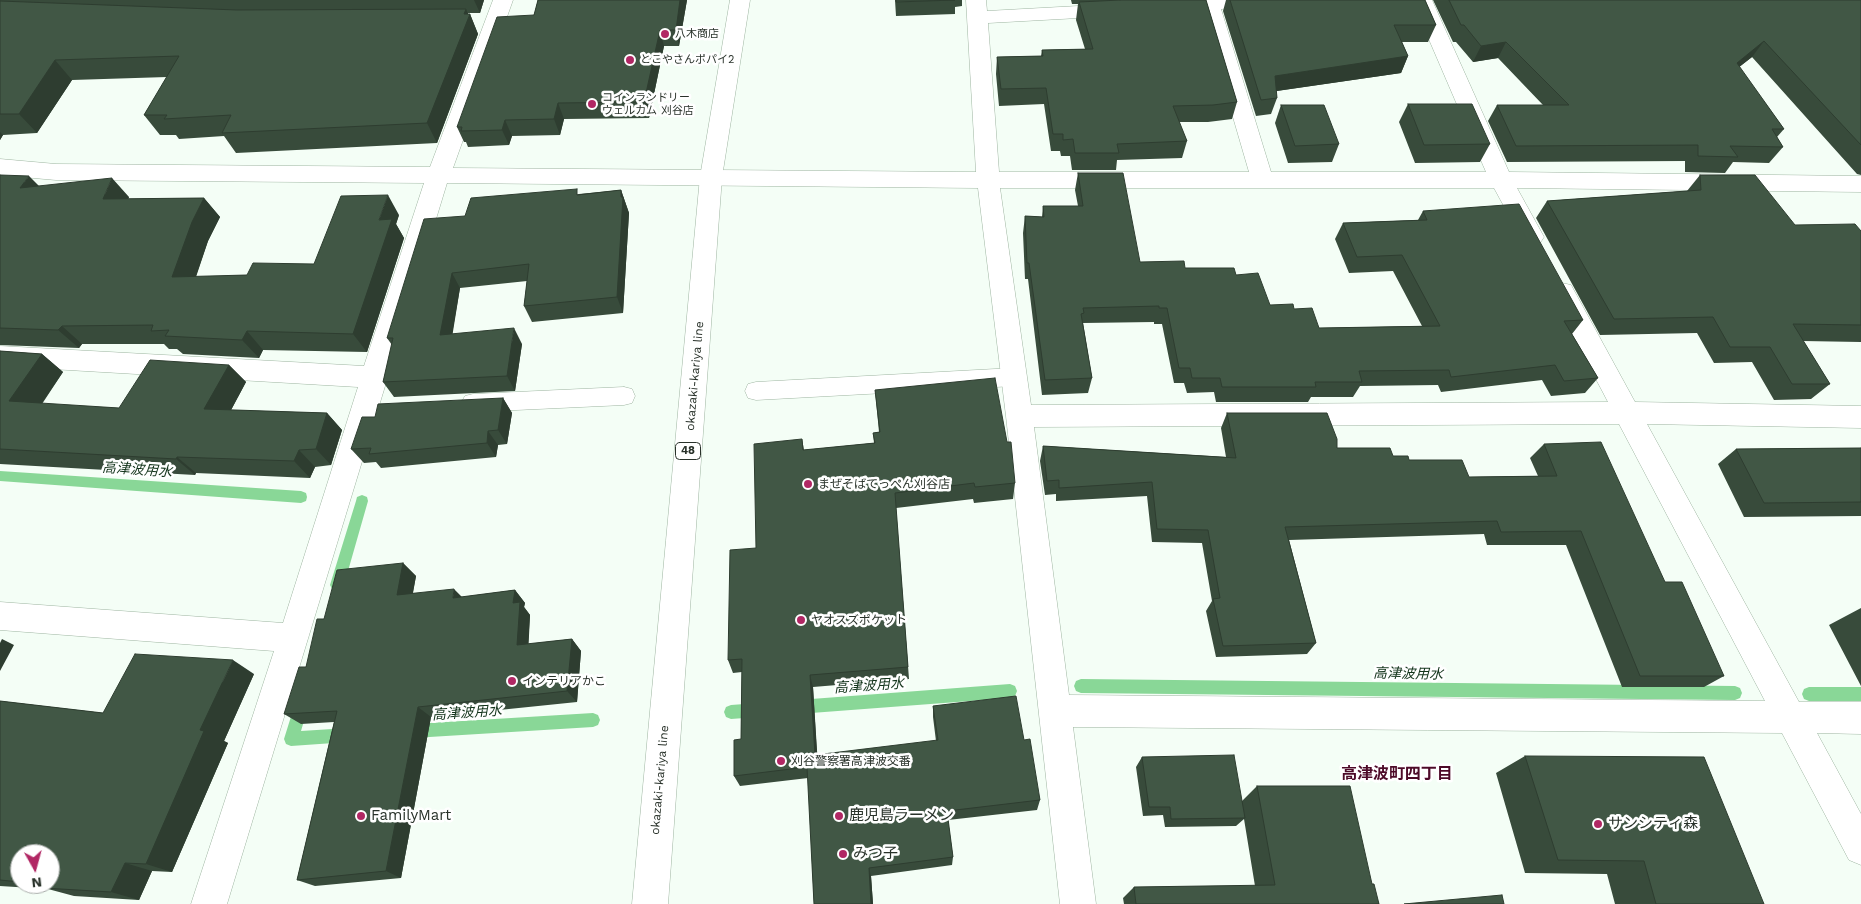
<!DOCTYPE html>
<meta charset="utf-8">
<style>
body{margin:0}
#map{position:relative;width:1861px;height:904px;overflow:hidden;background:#f4fef6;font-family:"Work Sans",sans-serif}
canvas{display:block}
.north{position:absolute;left:10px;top:844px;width:50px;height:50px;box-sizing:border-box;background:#fff;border:1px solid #a9adaa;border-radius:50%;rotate:173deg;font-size:14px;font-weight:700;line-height:20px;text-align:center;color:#29322a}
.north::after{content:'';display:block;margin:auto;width:18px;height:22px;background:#b12764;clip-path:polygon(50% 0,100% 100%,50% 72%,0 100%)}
</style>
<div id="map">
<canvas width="1861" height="904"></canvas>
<div class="north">N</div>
</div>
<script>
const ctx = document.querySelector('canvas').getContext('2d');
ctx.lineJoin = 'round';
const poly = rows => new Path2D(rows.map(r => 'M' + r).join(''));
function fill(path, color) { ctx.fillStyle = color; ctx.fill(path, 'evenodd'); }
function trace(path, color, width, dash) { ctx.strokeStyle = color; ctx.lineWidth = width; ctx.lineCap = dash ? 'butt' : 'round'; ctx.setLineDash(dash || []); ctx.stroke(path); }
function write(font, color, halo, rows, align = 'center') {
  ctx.font = font + ' "Work Sans","Noto Sans JP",sans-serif'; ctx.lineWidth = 5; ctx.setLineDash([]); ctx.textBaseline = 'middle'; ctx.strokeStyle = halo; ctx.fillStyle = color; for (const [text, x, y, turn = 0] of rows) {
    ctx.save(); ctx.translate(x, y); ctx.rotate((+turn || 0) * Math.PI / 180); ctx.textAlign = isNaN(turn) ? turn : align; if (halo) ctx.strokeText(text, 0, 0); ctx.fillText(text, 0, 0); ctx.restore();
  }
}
const stream = poly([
 [0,471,301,491,306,493,307,497,306,501,301,503,0,481,0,471],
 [362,495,367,497,368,501,344,585,342,589,337,591,332,589,330,585,356,501,357,497,362,495],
 [1081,679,1735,686,1740,688,1742,693,1740,698,1735,700,1081,693,1076,691,1074,686,1076,681,1081,679],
 [1010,684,1015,686,1017,691,1015,696,1010,698,798,714,793,712,791,707,793,702,798,700,1010,684],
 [1809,687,1861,687,1861,701,1809,701,1804,699,1802,694,1804,689,1809,687],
 [301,700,306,702,308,707,301,731,348,728,353,730,355,735,353,740,348,742,291,746,286,744,284,739,294,707,296,702,301,700],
 [758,703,763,705,765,710,763,715,758,717,731,719,726,717,724,712,726,707,731,705,758,703],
 [593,713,598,715,600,720,598,725,593,727,413,738,408,736,406,731,408,726,413,724,593,713]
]);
const lane = poly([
 [1014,368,1022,371,1025,377,1022,383,1014,386,756,400,748,398,745,391,748,384,756,382,1014,368],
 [624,387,632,389,635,396,632,403,624,405,473,412,465,410,461,403,465,396,473,394,624,387]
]);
const street = poly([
 [493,0,513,0,453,168,976,172,966,0,986,0,987,11,1115,4,1122,6,1125,10,1122,14,1115,16,988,23,999,172,1249,172,1202,11,1171,13,1164,11,1161,7,1164,3,1187,0,1280,0,1277,4,1270,6,1221,9,1271,172,1486,172,1412,0,1432,0,1509,172,1861,176,1861,192,1517,188,1544,237,1540,243,1532,246,1524,243,1494,188,1000,188,1031,405,1608,402,1550,292,1553,285,1562,283,1571,285,1635,402,1861,406,1861,428,1647,424,1799,702,1861,702,1861,734,1817,733,1861,814,1861,865,1849,860,1782,733,1073,727,1096,904,1060,904,1006,416,978,188,447,183,227,904,191,904,274,651,0,630,0,602,283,623,358,387,0,366,0,346,364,366,424,183,56,180,0,175,0,159,56,164,430,167,493,0],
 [1619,424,1765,701,1069,695,1034,427,1619,424]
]);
const primary = poly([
 [730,0,750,0,722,177,668,904,632,904,700,177,730,0]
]);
const wall = poly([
 [0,0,484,0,480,13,468,13,468,14,470,14,478,34,437,143,236,153,224,136,179,139,176,135,160,135,144,115,167,77,72,80,37,133,3,135,0,140],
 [538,0,687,0,679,46,664,46,649,118,564,119,560,135,512,136,509,145,468,147,466,142,464,142,457,127,534,15],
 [895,0,962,0,962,6,955,7,955,14,896,16],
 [1071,0,1206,0,1237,102,1232,119,1208,122,1179,122,1187,141,1182,158,1117,160,1116,170,1072,170,1070,156,1061,156,1060,151,1051,151,1044,104,999,106,996,74,997,57,1041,56,1042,50,1085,49,1076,20,1078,4,1072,4],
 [1226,0,1425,0,1436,25,1428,42,1402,42,1408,56,1401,73,1276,91,1277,98,1271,114,1256,116,1223,11],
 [1433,0,1861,0,1861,175,1857,174,1752,57,1739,67,1784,129,1777,137,1783,147,1769,163,1733,162,1725,173,1685,172,1685,161,1507,162,1488,121,1497,105,1543,105,1498,58,1473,62,1456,42,1453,42],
 [1408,104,1490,144,1480,162,1415,163,1399,122],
 [1281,105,1339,144,1332,162,1288,163,1275,123],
 [1078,173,1140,262,1236,275,1270,305,1294,309,1319,328,1422,326,1393,271,1349,273,1335,239,1343,223,1418,220,1423,211,1583,320,1572,334,1598,378,1585,393,1551,396,1542,380,1441,392,1438,385,1360,386,1353,397,1311,397,1308,402,1216,402,1214,392,1187,393,1184,383,1174,383,1162,324,1154,324,1154,322,1083,323,1092,378,1088,393,1042,395,1028,279,1025,279,1023,233,1025,216,1042,217,1043,206,1078,206,1075,190],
 [0,175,38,186,129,197,128,199,204,198,220,217,208,241,196,277,247,275,314,264,399,215,396,224,404,238,367,352,263,350,259,358,183,354,177,349,169,349,164,344,82,344,79,348,0,345],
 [1700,175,1795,225,1861,231,1861,342,1803,341,1830,384,1811,399,1774,400,1752,362,1714,363,1697,333,1600,335,1536,218,1547,201,1687,191],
 [621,190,629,213,623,313,532,322,524,306,527,281,460,288,452,334,522,344,515,391,394,397,383,382,392,345,387,338,465,216,579,194],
 [0,351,42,354,63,372,42,404,119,408,229,365,246,382,231,410,327,413,342,430,331,465,315,467,310,478,196,473,195,475,0,464],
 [875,390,1015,483,1013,499,974,503,973,499,896,508,909,679,813,687,817,755,936,741,933,717,933,706,1024,740,1040,800,1037,810,948,820,953,857,952,865,871,876,873,904,814,904,808,778,740,786,734,776,741,739,742,672,733,673,728,660,756,548,802,439,804,450,874,443,873,433,879,432],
 [503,398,512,413,507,444,498,445,496,457,381,468,376,462,364,463,351,449,375,417],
 [1227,413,1337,448,1393,456,1409,460,1469,477,1538,476,1530,458,1544,444,1665,582,1724,676,1704,687,1622,687,1566,545,1487,545,1484,534,1289,540,1316,643,1307,654,1216,657,1206,611,1212,601,1202,543,1152,542,1147,496,1056,501,1056,494,1045,495,1040,461,1043,446,1226,457,1221,428],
 [1861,448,1861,516,1744,517,1718,464,1736,449],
 [403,563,416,576,413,593,462,597,515,590,525,603,524,607,530,615,528,644,572,639,581,651,577,702,431,717,401,878,315,886,297,880,334,722,301,724,284,714,306,667,324,619],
 [1861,608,1861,686,1829,625],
 [254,674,224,741,228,743,172,872,152,871,139,900,74,896,48,889,0,886,0,701,103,713],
 [20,854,50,884,20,884],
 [1525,756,1764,904,1615,904,1607,874,1525,873,1496,773],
 [1142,757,1242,801,1257,786,1372,884,1379,904,1124,904,1123,898,1134,887,1255,886,1244,819,1236,826,1165,827,1163,815,1143,816,1136,767]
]);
const shadedWall = poly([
 [474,0,484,0,480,13],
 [680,0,687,0,679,46,676,30],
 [466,9,469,16,470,14,478,34,437,143,427,123],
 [660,30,664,46,649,118,644,102],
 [1764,41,1752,57,1724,79,1737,63],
 [1506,42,1498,58,1473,62,1481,46],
 [1408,56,1401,73,1270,92,1275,76],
 [55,60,72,80,37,133,19,114],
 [558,103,564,119,560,135,554,119],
 [505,120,512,136,509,145,502,130],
 [0,132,3,135,0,140],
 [29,176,48,195,20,188],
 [112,178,129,197,120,219,103,199],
 [621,190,629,213,623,313,617,297],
 [388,195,399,215,396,224,404,238,367,352,353,334,379,220],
 [204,198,220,217,208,241,189,296,172,277,192,222],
 [452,273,460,288,450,350,440,335],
 [62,326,82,344,79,348,58,330],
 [514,328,522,344,515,391,507,376],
 [247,331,263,350,259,358,242,340],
 [42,354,63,372,31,419,9,401],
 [229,365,246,382,222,427,204,409],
 [503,398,512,413,507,444,498,430],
 [327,413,342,430,331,465,316,449],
 [488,431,498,445,496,457,487,443],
 [299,450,315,467,310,478,294,461],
 [177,457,196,473,195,475,176,459],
 [403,563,416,576,410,607,397,595],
 [454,589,466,601,453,598],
 [515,590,525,603,524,607,530,615,528,656,517,645,513,603],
 [2,639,14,645,0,671,0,643],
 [572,639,581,651,577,702,567,691],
 [233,660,254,674,224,741,228,743,172,872,146,864,200,730],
 [810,675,813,687,818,766,815,755],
 [418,707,431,717,401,878,386,871],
 [125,863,152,871,139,900,111,892],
 [869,868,871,876,873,904,871,904]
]);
const building = poly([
 [538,0,680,0,676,30,660,30,644,102,558,103,554,119,505,120,502,130,461,131,462,127,457,127,497,17,534,15,538,0],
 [896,0,955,0,896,2,896,0],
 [1120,0,1206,0,1237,102,1213,105,1173,106,1187,141,1117,144,1119,153,1075,153,1073,139,1063,140,1063,134,1053,134,1046,88,1001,89,997,57,1043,56,1042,50,1093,49,1079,2,1120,0],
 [1230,0,1425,0,1436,25,1394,25,1408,56,1275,76,1277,98,1261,100,1230,0],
 [1449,0,1861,0,1861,145,1764,41,1737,63,1784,129,1772,129,1783,147,1730,146,1738,157,1698,156,1698,145,1516,146,1497,105,1569,105,1506,42,1481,46,1464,25,1461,25,1449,0],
 [0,1,237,10,466,9,464,14,470,14,427,123,222,133,231,115,164,119,167,115,144,115,179,56,55,60,19,114,0,114,0,1],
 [1408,104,1472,104,1490,144,1424,145,1408,104],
 [1281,105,1324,105,1339,144,1295,146,1281,105],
 [1078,173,1123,173,1140,262,1184,261,1185,268,1234,268,1236,275,1258,273,1270,305,1293,304,1294,309,1312,308,1319,328,1440,326,1402,255,1357,257,1343,223,1427,220,1423,211,1519,204,1583,320,1564,321,1598,378,1564,381,1555,365,1451,377,1449,370,1359,371,1362,382,1315,382,1316,387,1222,387,1220,378,1192,378,1190,368,1179,368,1167,308,1159,308,1159,306,1083,308,1084,313,1081,314,1092,378,1045,380,1029,263,1027,263,1025,216,1044,217,1043,206,1083,206,1078,173],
 [0,175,29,176,20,188,112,178,103,199,204,198,192,222,172,277,247,275,253,263,314,264,341,196,388,195,379,220,392,219,353,334,247,331,242,340,165,336,169,330,151,331,153,325,62,326,58,330,0,328,0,175],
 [1700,175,1755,175,1795,225,1855,224,1861,231,1861,325,1793,324,1830,384,1792,384,1770,347,1730,347,1713,317,1614,319,1547,201,1701,190,1700,175],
 [577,189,577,195,621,190,621,197,623,197,617,297,524,306,529,264,452,273,440,335,514,328,507,376,383,382,393,338,387,338,424,219,465,216,471,198,577,189],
 [0,351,42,354,9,401,119,408,150,360,229,365,204,409,327,413,316,449,299,450,294,461,177,457,176,459,0,449,0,351],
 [995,378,1007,442,1011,442,1015,483,975,487,974,483,895,493,908,667,810,675,815,755,938,740,933,706,1016,696,1024,740,1030,739,1040,800,947,811,953,857,869,868,871,904,814,904,807,767,734,776,734,740,741,739,742,659,728,660,730,550,756,548,754,444,802,439,803,450,875,443,873,433,880,432,875,390,995,378],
 [503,398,498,430,488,431,487,443,369,454,371,448,351,449,362,417,375,417,378,404,503,398],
 [1227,413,1327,413,1337,439,1337,448,1390,448,1393,456,1408,456,1409,460,1462,460,1469,477,1557,476,1544,444,1601,442,1665,582,1682,582,1724,676,1640,676,1581,531,1501,532,1497,521,1285,527,1316,643,1223,646,1213,599,1220,598,1208,530,1157,529,1152,482,1059,488,1059,480,1047,481,1043,446,1236,458,1227,413],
 [1861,448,1861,502,1764,503,1736,449,1861,448],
 [403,563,397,595,454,589,453,598,515,590,513,603,520,602,517,645,572,639,567,691,418,707,386,871,297,880,337,711,284,714,299,667,306,667,317,619,324,619,337,570,403,563],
 [135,654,233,660,200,730,204,731,146,864,125,863,111,892,44,888,46,884,50,884,50,854,20,854,20,882,0,880,0,701,103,713,135,654],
 [1234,755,1245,818,1171,819,1170,807,1149,807,1142,757,1234,755],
 [1525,756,1704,757,1764,904,1656,904,1644,861,1558,860,1525,756],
 [1257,786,1350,786,1372,884,1374,884,1379,904,1136,904,1134,887,1275,885,1257,786],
 [1502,895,1504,904,1404,904,1502,895]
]);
const markers = [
 [665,34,5,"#b12764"],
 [630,60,5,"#b12764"],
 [592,104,5,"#b12764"],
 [808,484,5,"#b12764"],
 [801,620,5,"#b12764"],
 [512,681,5,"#b12764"],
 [781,761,5,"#b12764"],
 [361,816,5,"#b12764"],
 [839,816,5,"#b12764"],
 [1598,824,5,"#b12764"],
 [843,854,5,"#b12764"]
];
const farPoinames = [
 ["八木商店",675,34],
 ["とこやさんポパイ2",640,60],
 ["コインランドリー",602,98],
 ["ウェルカム 刈谷店",602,111]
];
const shields = [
 [688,451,25]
];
const shieldNames = [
 ["48",688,451]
];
const streetNames = [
 ["okazaki-kariya line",695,376,-85],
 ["okazaki-kariya line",660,780,-85]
];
const poiNames = [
 ["まぜそばてっぺん刈谷店",818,484],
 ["ヤオスズポケット",811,620],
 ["インテリアかこ",522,681],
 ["刈谷警察署高津波交番",791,761]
];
const waterNames = [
 ["高津波用水",137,470,4],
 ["高津波用水",1408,674,1],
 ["高津波用水",869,686,-4],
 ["高津波用水",467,713,-4]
];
const nearPoinames = [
 ["FamilyMart",371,816],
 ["鹿児島ラーメン",849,816],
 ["サンシティ森",1608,824],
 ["みつ子",853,854]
];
const nearNeighbourhoodnames = [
 ["高津波町四丁目",1397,774]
];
fill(stream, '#89d797');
trace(lane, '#9eb5a1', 1);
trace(street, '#9eb5a1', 1);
trace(primary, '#9eb5a1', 1);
fill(lane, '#fff');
fill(street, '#fff');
fill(primary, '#fff');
fill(wall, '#384b3b');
fill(shadedWall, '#2e3d30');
fill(building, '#415745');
trace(building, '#2e3d30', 1);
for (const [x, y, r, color] of markers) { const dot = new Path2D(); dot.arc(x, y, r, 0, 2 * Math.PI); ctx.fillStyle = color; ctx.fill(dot); trace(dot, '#fff', 2); }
write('11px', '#29322a', '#fff', farPoinames, 'left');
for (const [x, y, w] of shields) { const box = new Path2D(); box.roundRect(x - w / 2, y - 8.5, w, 17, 4); ctx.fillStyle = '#fff'; ctx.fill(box); trace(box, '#29322a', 1); }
write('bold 11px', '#29322a', null, shieldNames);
write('12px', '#29322a', '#fff', streetNames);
write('12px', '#29322a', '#fff', poiNames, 'left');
write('italic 14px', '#13341b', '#fff', waterNames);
write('15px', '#29322a', '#fff', nearPoinames, 'left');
write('bold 16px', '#4d0a28', '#fff', nearNeighbourhoodnames);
</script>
